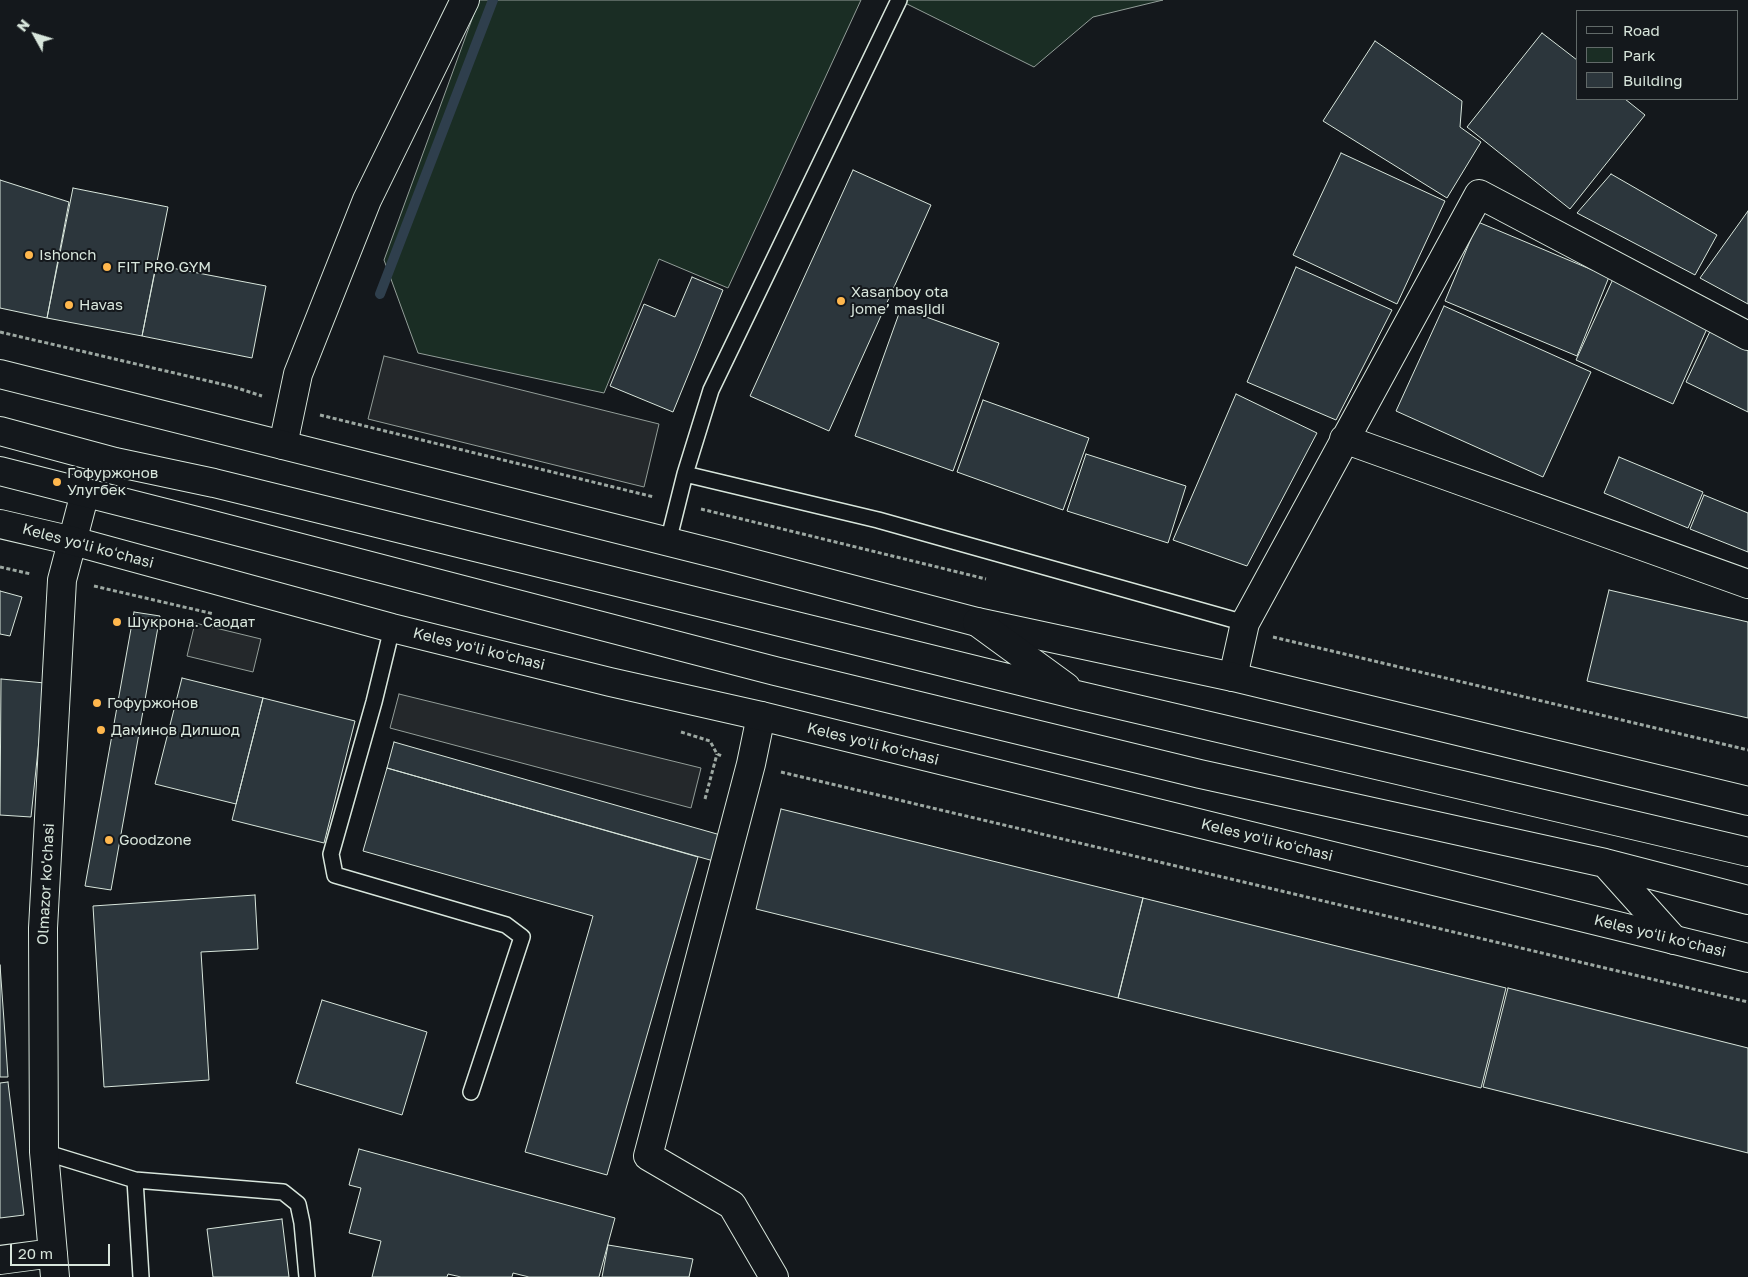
<!DOCTYPE html>
<meta charset="utf-8">
<style>
body{margin:0}
#map{position:relative;width:1748px;height:1277px;overflow:hidden;background:#14181c;font-family:"Golos Text",sans-serif}
canvas{display:block}
.legend{position:absolute;left:1576px;top:10px;width:162px;height:90px;box-sizing:border-box;background:#14181c;border:1px solid #626a69;margin:0;padding:6px 9px;list-style:none;font-size:15px;color:#d8e6dc}
.legend li{display:flex;align-items:center;gap:10px;height:25px}
.legend b{width:25px;border:1px solid #626a69}
.north{position:absolute;left:10px;top:10px;width:50px;height:50px;-webkit-text-stroke:4px #14181c;paint-order:stroke;rotate:309deg;font-size:14px;font-weight:700;line-height:20px;text-align:center;color:#d8e6dc}
.north::after{content:'';display:block;margin:auto;width:18px;height:22px;background:#d8e6dc;clip-path:polygon(50% 0,100% 100%,50% 72%,0 100%)}
.scale{position:absolute;left:10px;top:1244px;width:100px;height:22px;box-sizing:border-box;border:2px solid #d8e6dc;border-top:0;padding-left:6px;font-size:15px;line-height:18px;white-space:nowrap;color:#d8e6dc;-webkit-text-stroke:4px #14181c;paint-order:stroke}
</style>
<div id="map">
<canvas width="1748" height="1277"></canvas>
<ul class="legend">
<li><b style="height:6px;background:#14181c"></b>Road</li>
<li><b style="height:14px;background:#1a2d24"></b>Park</li>
<li><b style="height:14px;background:#2c363c"></b>Building</li>
</ul>
<div class="north">N</div>
<div class="scale">20 m</div>
</div>
<script>
const ctx = document.querySelector('canvas').getContext('2d');
ctx.lineJoin = 'round';
function fill(path, color) { ctx.fillStyle = color; ctx.fill(path, 'evenodd'); }
const poly = rows => new Path2D(rows.map(r => 'M' + r).join(''));
function trace(path, color, width, dash) { ctx.strokeStyle = color; ctx.lineWidth = width; ctx.lineCap = dash ? 'butt' : 'round'; ctx.setLineDash(dash || []); ctx.stroke(path); }
function write(font, color, halo, rows, align = 'center') {
  ctx.font = font + ' "Golos Text",sans-serif'; ctx.lineWidth = 4; ctx.setLineDash([]); ctx.textBaseline = 'middle'; ctx.strokeStyle = halo; ctx.fillStyle = color; for (const [text, x, y, turn = 0] of rows) {
    ctx.save(); ctx.translate(x, y); ctx.rotate((+turn || 0) * Math.PI / 180); ctx.textAlign = isNaN(turn) ? turn : align; if (halo) ctx.strokeText(text, 0, 0); ctx.fillText(text, 0, 0); ctx.restore();
  }
}
const green = poly([
 [479,0,861,0,728,288,659,259,604,393,418,353,384,260,479,0],
 [899,0,1163,0,1093,17,1034,67,899,0]
]);
const parking = poly([
 [384,356,659,424,644,487,368,419,384,356],
 [195,623,261,639,253,672,187,656,195,623],
 [399,694,701,768,691,808,390,728,399,694]
]);
const stream = poly([
 [380,294,493,0]
]);
const building = poly([
 [1542,33,1577,60,1577,99,1625,99,1645,115,1570,209,1467,127,1542,33],
 [1375,41,1462,101,1460,127,1481,142,1447,198,1323,121,1375,41],
 [1341,153,1445,201,1397,304,1293,255,1341,153],
 [853,170,931,205,829,431,750,396,853,170],
 [1611,174,1717,235,1695,275,1577,213,1611,174],
 [0,180,69,202,47,318,0,308,0,180],
 [73,188,168,207,142,336,47,318,73,188],
 [1748,211,1748,304,1700,278,1748,211],
 [1478,222,1609,277,1577,356,1445,301,1478,222],
 [156,265,266,286,252,358,142,336,156,265],
 [1296,267,1392,310,1336,420,1247,382,1296,267],
 [692,277,723,290,673,412,610,386,644,304,675,317,692,277],
 [1613,279,1710,322,1673,404,1576,360,1613,279],
 [1444,306,1591,372,1543,477,1396,411,1444,306],
 [901,308,999,343,953,471,855,436,901,308],
 [1713,325,1748,342,1748,412,1686,382,1713,325],
 [1236,394,1317,433,1247,566,1173,540,1236,394],
 [983,400,1089,438,1063,510,957,472,983,400],
 [1086,454,1186,486,1168,543,1067,511,1086,454],
 [1619,457,1703,492,1688,528,1604,493,1619,457],
 [1704,495,1748,513,1748,552,1690,529,1704,495],
 [1609,590,1748,622,1748,718,1587,681,1609,590],
 [0,591,22,597,10,636,0,634,0,591],
 [134,612,160,616,111,890,85,886,134,612],
 [182,678,263,698,236,804,155,784,182,678],
 [1,679,45,683,31,817,0,815,1,679],
 [263,698,355,721,324,843,232,820,263,698],
 [394,742,724,836,717,862,387,768,394,742],
 [387,768,698,857,607,1175,525,1152,593,916,363,851,387,768],
 [781,809,1143,898,1118,998,756,909,781,809],
 [255,895,258,949,201,952,209,1080,104,1087,93,906,255,895],
 [1143,898,1506,988,1481,1088,1118,998,1143,898],
 [0,965,8,1077,0,1077,0,965],
 [1508,988,1748,1048,1748,1153,1483,1087,1508,988],
 [322,1000,427,1032,402,1115,296,1083,322,1000],
 [8,1082,24,1215,0,1218,0,1083,8,1082],
 [359,1149,615,1218,599,1277,529,1277,513,1273,512,1277,461,1277,448,1274,447,1277,372,1277,381,1241,349,1233,361,1188,349,1185,359,1149],
 [282,1219,289,1277,213,1277,207,1229,282,1219],
 [608,1245,693,1259,689,1277,602,1277,608,1245]
]);
const path = poly([
 [0,332,234,387,262,396],
 [320,415,654,497],
 [701,509,986,579],
 [0,567,31,574],
 [94,586,214,614],
 [1273,637,1748,750],
 [681,732,710,741,717,754,722,756],
 [781,772,1748,1002],
 [705,799,717,754]
]);
const lane = poly([
 [685,474,878,520,1245,623],
 [668,542,685,474,711,390,899,0],
 [392,628,374,702,331,854,335,875,506,925,522,937,471,1092],
 [44,1152,135,1180,141,1277],
 [135,1180,283,1192,298,1204,302,1223,307,1277]
]);
const street = poly([
 [1344,439,1748,584],
 [283,445,298,374,367,200,465,0],
 [1233,677,1245,623,1479,194,1748,336],
 [761,716,751,764,648,1156,732,1205,774,1277],
 [0,1260,53,1253],
 [55,1277,44,1152,43,928,62,580,85,493]
]);
const secondary = poly([
 [0,374,725,556,977,622,1233,677,1748,801],
 [0,524,73,541,392,628,610,682,761,716,1748,958]
]);
const primary = poly([
 [0,431,115,462,214,483,1077,695,1748,852],
 [0,471,205,523,775,671,1200,774,1605,863,1748,900],
 [977,622,1066,687],
 [1605,863,1674,940]
]);
const markers = [
 [29,255,5,"#ffb74d"],
 [107,267,5,"#ffb74d"],
 [841,301,5,"#ffb74d"],
 [69,305,5,"#ffb74d"],
 [57,482,5,"#ffb74d"],
 [117,622,5,"#ffb74d"],
 [97,703,5,"#ffb74d"],
 [101,730,5,"#ffb74d"],
 [109,840,5,"#ffb74d"]
];
const poiNames = [
 ["Ishonch",39,255],
 ["FIT PRO GYM",117,267],
 ["Xasanboy ota",851,292],
 ["jome’ masjidi",851,309],
 ["Havas",79,305],
 ["Гофуржонов",67,473],
 ["Улугбек",67,490],
 ["Шукрона. Саодат",127,622],
 ["Гофуржонов",107,703],
 ["Даминов Дилшод",111,730],
 ["Goodzone",119,840]
];
const streetNames = [
 ["Keles yoʻli koʻchasi",88,546,15],
 ["Keles yoʻli koʻchasi",479,649,14],
 ["Keles yoʻli koʻchasi",873,744,14],
 ["Keles yoʻli koʻchasi",1267,840,14],
 ["Olmazor ko'chasi",46,884,-87],
 ["Keles yoʻli koʻchasi",1660,936,14]
];
fill(green, '#1a2d24');
trace(green, '#939e99', 1);
fill(parking, '#24282b');
trace(parking, '#939e99', 1);
trace(stream, '#2f3f4d', 10);
fill(building, '#2c363c');
trace(building, '#d8e6dc', 1);
trace(lane, '#d8e6dc', 18);
trace(street, '#d8e6dc', 30);
trace(secondary, '#d8e6dc', 30);
trace(primary, '#d8e6dc', 30);
trace(path, '#9da8a2', 3, [4, 2.5]);
trace(lane, '#14181c', 15);
trace(street, '#14181c', 28);
trace(secondary, '#14181c', 28);
trace(primary, '#14181c', 28);
for (const [x, y, r, color] of markers) { const dot = new Path2D(); dot.arc(x, y, r, 0, 2 * Math.PI); ctx.fillStyle = color; ctx.fill(dot); trace(dot, '#14181c', 2); }
write('15px', '#d8e6dc', '#14181c', poiNames, 'left');
write('15px', '#d8e6dc', '#14181c', streetNames);
</script>
